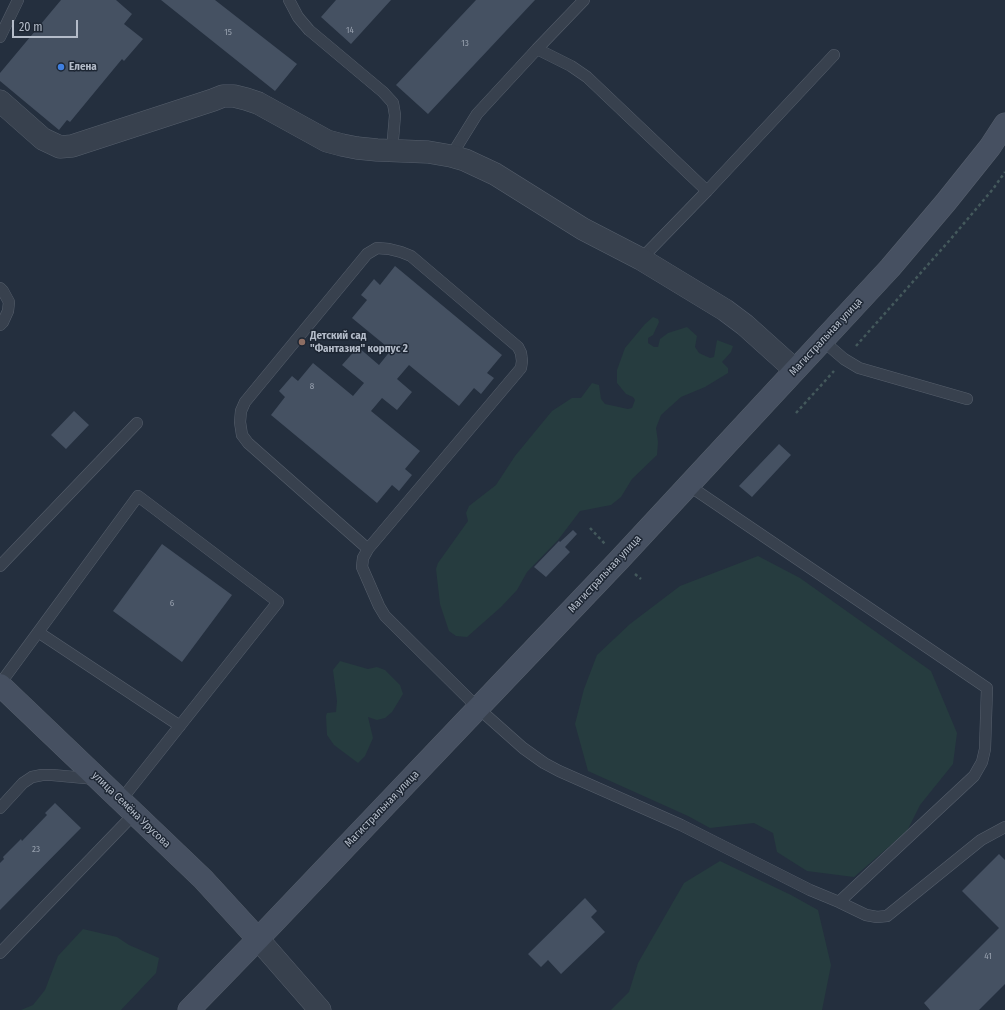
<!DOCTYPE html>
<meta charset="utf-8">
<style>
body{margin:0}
#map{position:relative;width:1005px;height:1010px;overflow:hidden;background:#242f3e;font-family:"Fira Sans Condensed",sans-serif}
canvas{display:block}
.scale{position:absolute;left:12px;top:20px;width:66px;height:18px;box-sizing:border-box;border:2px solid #b4bcc9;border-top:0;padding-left:5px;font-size:12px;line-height:14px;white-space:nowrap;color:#b4bcc9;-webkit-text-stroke:3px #1d2633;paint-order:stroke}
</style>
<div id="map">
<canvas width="1005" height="1010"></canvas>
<div class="scale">20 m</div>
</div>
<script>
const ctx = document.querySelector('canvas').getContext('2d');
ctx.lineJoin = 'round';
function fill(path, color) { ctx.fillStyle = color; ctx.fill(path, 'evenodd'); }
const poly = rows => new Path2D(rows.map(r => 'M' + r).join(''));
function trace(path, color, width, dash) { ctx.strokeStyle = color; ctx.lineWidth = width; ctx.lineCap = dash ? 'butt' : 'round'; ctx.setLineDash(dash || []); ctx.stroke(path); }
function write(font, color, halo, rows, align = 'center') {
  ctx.font = font + ' "Fira Sans Condensed",sans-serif'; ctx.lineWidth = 3; ctx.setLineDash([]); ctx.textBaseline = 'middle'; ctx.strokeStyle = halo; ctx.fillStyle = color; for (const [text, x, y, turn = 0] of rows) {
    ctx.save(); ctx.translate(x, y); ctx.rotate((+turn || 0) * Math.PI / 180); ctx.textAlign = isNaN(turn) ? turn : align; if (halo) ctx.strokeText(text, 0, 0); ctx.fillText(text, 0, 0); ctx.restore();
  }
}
const green = poly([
 [653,317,658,319,659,322,653,335,648,338,648,343,654,347,658,347,660,339,668,333,687,327,697,336,695,347,699,353,710,358,714,357,717,340,733,346,731,352,722,362,728,368,728,373,705,387,681,397,661,415,656,428,658,442,657,455,632,479,621,497,611,505,580,511,558,540,527,572,517,590,501,607,467,637,456,636,449,631,440,604,436,569,438,563,468,521,466,513,469,506,496,485,515,456,552,411,572,398,581,398,592,383,599,385,601,399,605,404,628,409,632,408,635,400,633,397,626,394,617,383,617,370,625,348,645,324],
 [758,556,800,578,931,671,957,733,953,764,920,805,907,831,854,877,807,871,777,852,773,833,754,823,710,828,688,816,588,771,575,724,584,689,597,655,630,624,680,586],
 [340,661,368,669,377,667,385,670,400,685,403,694,392,712,385,718,377,720,368,717,373,738,365,756,358,763,334,745,327,735,326,716,327,713,336,712,337,701,333,670],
 [720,861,791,895,818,910,831,965,822,1010,611,1010,629,992,638,963,684,883],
 [83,929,117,937,129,945,159,958,156,973,121,1010,21,1010,33,1005,45,990,58,956]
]);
const building = poly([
 [61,0,116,0,132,14,124,24,143,39,124,61,122,59,70,122,67,120,59,130,0,81,0,73],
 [161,0,215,0,297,64,275,91],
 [336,0,391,0,351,44,321,17],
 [476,0,535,0,428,114,396,85],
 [395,266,502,355,487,373,494,378,481,394,474,388,459,406,409,365,397,379,412,392,397,410,382,398,371,411,420,451,405,469,412,475,399,491,392,485,377,503,271,415,285,397,279,391,292,376,298,381,313,363,353,396,364,383,342,365,358,347,379,365,391,350,352,318,367,300,361,295,374,279,380,285],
 [74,411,89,425,66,449,51,435],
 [779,444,791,455,752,497,739,486],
 [573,530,577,534,565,547,570,552,546,577,534,567,559,541,560,542],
 [162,544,232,595,182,662,113,611],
 [55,803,81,828,0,910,0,863,4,859,3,857,21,839,22,841,47,815,45,813],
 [999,854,1005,860,1005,984,979,1010,930,1010,924,1003,999,928,962,891],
 [585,898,597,911,591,917,605,932,561,974,548,960,541,967,528,954]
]);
const path = poly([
 [856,346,949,241,993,189,1005,172],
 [796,413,834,371],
 [590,528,605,544],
 [635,574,641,579]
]);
const lane = poly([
 [289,0,298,17,309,30,383,92,393,103,395,115,392,151],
 [0,37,18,0],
 [537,49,584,0],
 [451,156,477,114,537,49,571,66,587,77,707,191,641,259],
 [707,191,834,55],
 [0,288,3,291,9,302,8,311,3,322,0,325],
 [822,340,844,359,859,368,967,399],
 [688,485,987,688,985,749,982,762,974,776,839,902],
 [368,549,248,443,242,435,240,422,241,411,245,402,367,254,377,248,389,249,401,252,411,256,518,347,521,353,522,361,521,368,516,374,368,549,363,558,362,567,379,606,385,616,478,708,523,748,544,763,559,771,681,825,810,890,839,902,866,915,877,917,887,916,981,840,1005,827],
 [0,566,137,423],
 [38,632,180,726],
 [0,684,138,496,278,602,121,800],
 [0,808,23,783,32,777,42,775,52,775,96,779],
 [0,953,135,813]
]);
const street = poly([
 [0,101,43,139,60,147,72,146,213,100,223,96,234,96,246,99,258,103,327,141,342,145,357,148,377,150,428,152,451,156,465,160,495,174,583,229,641,259,725,310,745,325,795,370],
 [258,939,320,1010]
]);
const secondary = poly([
 [0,685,203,879,258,939],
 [189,1010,258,939,620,559,890,268,946,202,990,147,1005,124]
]);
const markers = [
 [61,67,4,"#3f7fe0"],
 [302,342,4,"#8d6e63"]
];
const numberNames = [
 ["14",350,30],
 ["15",228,32],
 ["13",465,43],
 ["8",312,386],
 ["6",172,603],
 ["23",36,849],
 ["41",988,956]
];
const poiNames = [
 ["Елена",69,67],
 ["Детский сад",310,336],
 ["\"Фантазия\" корпус 2",310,349]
];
const streetNames = [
 ["Магистральная улица",826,337,-47],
 ["Магистральная улица",605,574,-47],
 ["Магистральная улица",382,809,-46],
 ["улица Семёна Урусова",131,810,44]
];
fill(green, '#263c3f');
fill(building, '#455162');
trace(lane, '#565f6c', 12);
trace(street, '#565f6c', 23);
trace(secondary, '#565f6c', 23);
trace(path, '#44595c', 2.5, [3, 3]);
trace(lane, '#38414e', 11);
trace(street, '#38414e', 22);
trace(secondary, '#465061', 22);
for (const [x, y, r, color] of markers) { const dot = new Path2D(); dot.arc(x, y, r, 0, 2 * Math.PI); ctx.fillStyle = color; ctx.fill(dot); trace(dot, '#1d2633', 1.5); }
write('9px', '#98a1af', null, numberNames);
write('bold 11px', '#b4bcc9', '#1d2633', poiNames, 'left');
write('11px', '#b4bcc9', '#1d2633', streetNames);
</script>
